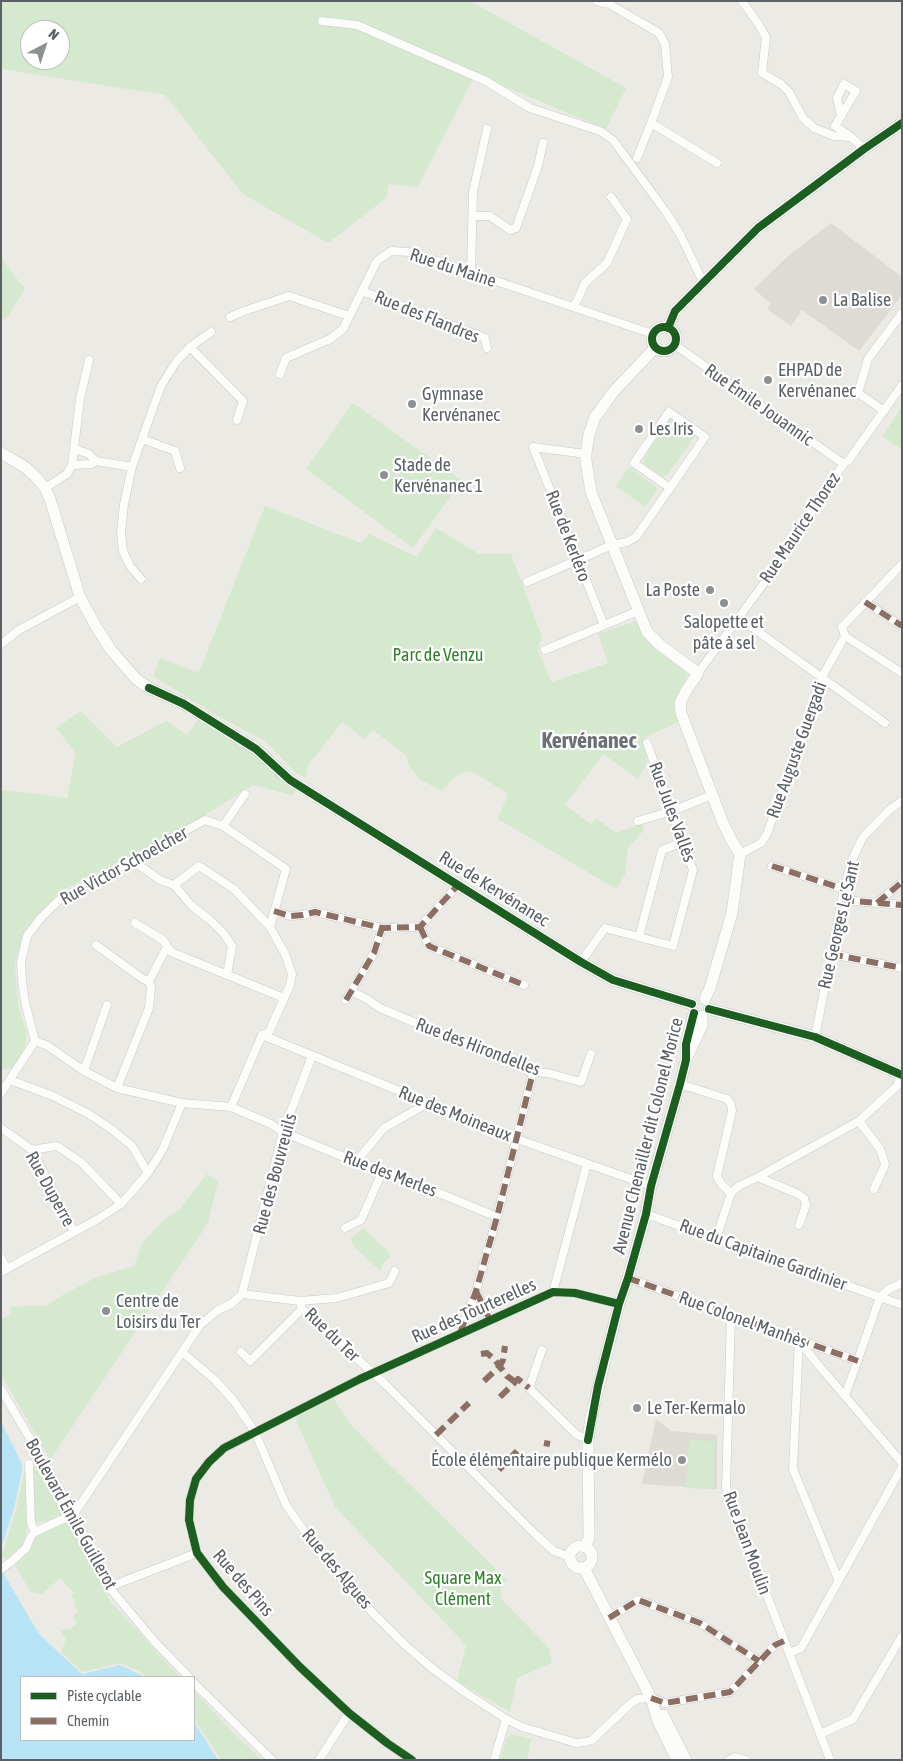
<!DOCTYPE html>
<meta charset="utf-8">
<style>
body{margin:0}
#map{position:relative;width:903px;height:1761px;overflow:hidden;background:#eceae5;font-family:"Asap Condensed",sans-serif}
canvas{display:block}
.frame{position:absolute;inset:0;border:2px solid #5a6064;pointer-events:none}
.legend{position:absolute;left:20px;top:1676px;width:175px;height:65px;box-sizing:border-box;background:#fff;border:1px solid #bdbfc1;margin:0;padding:6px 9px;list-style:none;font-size:15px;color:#5a6064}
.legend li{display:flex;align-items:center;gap:10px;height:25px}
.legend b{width:25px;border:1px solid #bdbfc1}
.north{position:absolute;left:20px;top:20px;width:50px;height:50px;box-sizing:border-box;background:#fff;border:1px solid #bdbfc1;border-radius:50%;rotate:40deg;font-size:14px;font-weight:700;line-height:20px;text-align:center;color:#5a6064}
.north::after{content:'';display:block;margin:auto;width:18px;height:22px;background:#8d9091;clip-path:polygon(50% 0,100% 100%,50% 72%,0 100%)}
</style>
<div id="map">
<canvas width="903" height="1761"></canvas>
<div class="frame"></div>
<ul class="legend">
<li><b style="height:6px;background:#1b5e20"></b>Piste cyclable</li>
<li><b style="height:6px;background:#8d6e63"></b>Chemin</li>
</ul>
<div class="north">N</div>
</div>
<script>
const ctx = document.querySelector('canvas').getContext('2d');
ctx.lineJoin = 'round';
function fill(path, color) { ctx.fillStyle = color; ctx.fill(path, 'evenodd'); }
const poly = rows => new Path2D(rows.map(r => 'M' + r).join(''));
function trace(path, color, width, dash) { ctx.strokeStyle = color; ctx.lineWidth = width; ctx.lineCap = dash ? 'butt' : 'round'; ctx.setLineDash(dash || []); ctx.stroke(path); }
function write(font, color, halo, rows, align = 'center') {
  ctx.font = font + ' "Asap Condensed",sans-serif'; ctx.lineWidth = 4.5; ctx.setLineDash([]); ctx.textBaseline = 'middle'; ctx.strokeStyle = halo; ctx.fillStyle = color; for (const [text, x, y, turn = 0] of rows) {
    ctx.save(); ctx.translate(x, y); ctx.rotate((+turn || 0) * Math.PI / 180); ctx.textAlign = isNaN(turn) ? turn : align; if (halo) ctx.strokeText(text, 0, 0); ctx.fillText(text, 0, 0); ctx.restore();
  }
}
const education = poly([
 [831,223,902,277,902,295,859,351,802,310,791,326,767,309,771,304,754,289,787,257],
 [656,1419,671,1431,717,1435,717,1489,642,1484]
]);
const green = poly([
 [1,1,470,1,626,88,606,129,475,74,418,187,389,184,386,198,328,243,243,194,165,95,1,69],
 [30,30,60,30,60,60,30,60],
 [1,258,25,289,6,319,1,318],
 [353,403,462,481,413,548,306,469],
 [902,407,902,450,882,436],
 [669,417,694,433,695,437,667,475,663,477,644,464,644,459],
 [629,467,658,489,645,507,616,486],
 [265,506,361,543,369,534,417,557,436,528,479,554,511,554,542,637,538,650,551,682,608,663,598,634,636,621,642,635,654,648,683,669,687,675,686,682,678,695,675,705,678,722,644,738,647,763,638,779,603,754,565,805,591,824,596,818,616,833,642,824,644,830,628,848,625,875,616,889,498,819,508,794,475,773,466,772,456,776,442,791,419,779,409,766,406,755,373,730,364,739,342,722,308,765,306,778,296,773,265,741,216,715,153,676,160,658,212,678,199,672],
 [81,711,117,747,166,721,187,735,198,719,252,752,296,790,292,795,253,785,181,830,60,892,37,915,23,935,15,964,18,1004,27,1034,24,1051,14,1068,1,1069,1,792,3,790,67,798,76,753,56,728],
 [207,1174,218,1181,208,1223,50,1460,1,1374,1,1319,11,1314,11,1307,49,1305,59,1297,95,1278,134,1266,142,1243,164,1220,179,1210],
 [363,1228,389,1252,390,1257,381,1265,381,1271,354,1247,351,1238],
 [333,1398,350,1424,386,1461,506,1579,501,1589,501,1599,549,1648,552,1663,517,1678,510,1712,457,1681,466,1645,335,1507,295,1418],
 [689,1440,715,1441,713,1489,686,1488],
 [40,1464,66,1513,51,1521,37,1523,34,1515,33,1469,36,1465],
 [25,1470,28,1475,26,1544,9,1560,1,1558,16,1510],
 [68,1519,110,1601,180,1677,148,1677,139,1671,120,1663,82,1672,61,1652,66,1639,61,1632,66,1628,69,1630,77,1623,73,1617,78,1611,73,1605,76,1602,71,1596,74,1593,60,1578,42,1594,31,1592,15,1566,20,1557,32,1547,33,1537],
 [194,1691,229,1728,262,1760,221,1760,194,1719],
 [511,1734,531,1739,527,1760,500,1760,507,1738]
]);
const water = poly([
 [1,1421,23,1466,14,1509,1,1548],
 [1,1569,39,1634,82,1674,120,1665,145,1677,21,1677,21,1740,194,1740,194,1722,218,1760,1,1760]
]);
const street = poly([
 [597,1,609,4,659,33,665,44,668,77,651,123,717,163],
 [742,1,759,25,766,37,762,73,781,84,789,92,803,118,814,128,834,136,851,137,864,149],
 [322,21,357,25,486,81,530,108,600,131,613,140,666,212,680,234,703,282],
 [841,116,837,98,844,84,856,91,835,126,850,136],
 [637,158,651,123],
 [474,216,490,216,510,230,516,228,538,166,543,143],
 [471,273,473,192,487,129],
 [362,291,485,338,487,348],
 [574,307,585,283,607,263,627,219,611,197],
 [230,317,244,311,289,296,349,316],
 [675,345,838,460,844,463],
 [190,347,243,401,237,420],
 [280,374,286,358,330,339,343,329,377,261,391,251,410,252,653,334],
 [884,411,858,393,868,359,902,313],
 [142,439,175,451,180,468],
 [586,454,533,447,604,625],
 [96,461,132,467],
 [72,465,91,464,96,461,89,454,75,449],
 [45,488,67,474,72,465,80,399,89,360],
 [902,564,842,627,845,636,902,673],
 [141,579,130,566,123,551,121,533,124,504,132,467,161,386,176,362,190,347,211,332],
 [527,582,612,545,627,542,636,537,670,488,705,437,669,412,634,463,670,488],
 [865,602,902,626],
 [739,618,885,723],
 [1,644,19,630,80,597],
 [545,650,638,611],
 [698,673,773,571,844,463,848,461,902,385],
 [638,821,672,811,712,795],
 [223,826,245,794],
 [740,854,761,843,767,834,822,677,845,636],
 [134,858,139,865,160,880,174,885,192,906,210,920,224,934,232,946,227,975],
 [772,866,844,889],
 [174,885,199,866,234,889,270,927,285,954,292,974,290,985,269,1032,262,1035],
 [842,900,902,905],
 [877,903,902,882],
 [274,911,290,916,303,915,315,912,382,928,420,927,458,885],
 [135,923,163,940,171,952,284,998],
 [420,927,429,946,524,985],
 [639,937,662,850,684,842],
 [96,945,143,979,149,981],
 [831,954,902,968],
 [581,962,605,928,673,946,693,870,647,743],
 [351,991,367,999,380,1008,533,1072,548,1073,581,1082,591,1054],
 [346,1000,374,953,382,928],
 [262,1035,517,1139,651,1186],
 [815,1037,844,889,852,860,863,837,889,810,902,801],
 [35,1041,48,1046,84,1071,117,1088,182,1103,231,1107,271,1124,283,1132,356,1162,383,1170,497,1217],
 [84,1071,107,1005],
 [10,1080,53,1096,87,1113,110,1128,132,1146,148,1173],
 [680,1084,727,1099,731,1104,732,1111,717,1176,721,1184,731,1193],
 [117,1088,149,1008,151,988,149,981,167,947],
 [1,1093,35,1041,25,1002,22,980,21,962,27,936,40,919,59,900,205,820,223,826,286,869,270,927],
 [231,1107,262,1035],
 [859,1121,880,1149,884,1161,885,1165,874,1189],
 [1,1128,32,1150,74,1232],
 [32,1150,57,1146,82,1163,121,1204],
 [356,1162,384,1128,428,1103],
 [758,1177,859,1121,897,1086,901,1075],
 [646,1214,902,1305],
 [345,1228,361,1220,383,1170],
 [716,1239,731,1193,739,1186,758,1177,798,1194,804,1198,806,1205,799,1225],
 [1,1258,7,1269],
 [1,1272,98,1219,121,1204,148,1173,163,1149,182,1103],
 [628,1278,858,1361],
 [476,1291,490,1320],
 [553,1292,587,1164],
 [242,1294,300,1301,302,1309,384,1383,536,1535,554,1551,570,1557],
 [242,1294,283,1132,312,1056],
 [880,1297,889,1289,902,1283],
 [300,1301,337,1298,389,1283,395,1271],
 [731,1316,726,1488,830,1760],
 [460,1333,476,1291,497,1217,533,1072],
 [799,1340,793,1469,838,1579],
 [799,1340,815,1361,902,1463],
 [542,1350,529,1388,576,1434,588,1440],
 [182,1352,215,1380,234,1401,255,1432,286,1505,319,1552,354,1594,404,1644,433,1669,466,1693,506,1719,494,1760],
 [241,1352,250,1361,302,1309],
 [1,1389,74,1514,109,1587,154,1641,189,1677],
 [845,1396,880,1297],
 [29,1464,31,1523,35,1532],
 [1,1569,12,1561,26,1548,31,1536,35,1532,74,1514,200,1325,218,1310,231,1304,242,1294],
 [109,1587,197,1553],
 [609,1618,638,1600,700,1623,759,1661],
 [789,1653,801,1648,902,1467],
 [194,1683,272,1760],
 [506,1719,522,1727,576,1743,585,1742,592,1740,629,1705,637,1699,651,1698,665,1703,730,1692,775,1645,784,1641],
 [820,1734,853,1719,902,1636],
 [319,1760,349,1713],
 [412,1760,387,1743,349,1713,300,1667,223,1587,197,1553,189,1520,190,1500,196,1479,209,1462,224,1448,360,1379,553,1292,575,1293,619,1304],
 [729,1760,735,1757,746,1760]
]);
const secondary = poly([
 '652 339a12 12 0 1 1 24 0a12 12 0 1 1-24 0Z',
 [668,328,675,311,758,228,864,149,902,123],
 [655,348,615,390,595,417,589,434,586,454,586,461,591,492,647,632,660,645,698,673,686,691,680,703,681,713,723,823,732,841,740,854,732,913,710,988,705,999],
 [1,453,25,467,36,477,45,488,50,499,80,597,95,625,111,650,136,679,149,688,184,704,256,749,290,780,581,962,613,980,692,1004],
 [709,1009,815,1037,902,1075],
 [687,1058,702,1025,702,1016],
 '570 1557a11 11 0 1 1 22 0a11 11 0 1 1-22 0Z',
 [585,1547,589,1538,588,1440,591,1417,619,1304,628,1278,646,1214,651,1186,680,1084,686,1060,686,1044,694,1013],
 [584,1568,651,1698,658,1721,677,1760],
 [663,1715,686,1760]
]);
const quiet = poly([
 [865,602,902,626],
 [772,866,844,889],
 [842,900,902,905],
 [877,903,902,882],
 [274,911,290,916,303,915,315,912,382,928,420,927,458,885],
 [420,927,429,946,524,985],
 [831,954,902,968],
 [346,1000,374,953,382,928],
 [628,1278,858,1361],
 [476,1291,490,1320],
 [460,1333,476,1291,497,1217,533,1072],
 [481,1354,487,1353,495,1360,507,1376,515,1382],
 [484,1381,500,1366,503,1360,505,1346],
 [500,1397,518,1379,529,1388],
 [436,1435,469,1403],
 [544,1443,550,1444],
 [499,1470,517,1451],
 [609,1618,638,1600,700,1623,759,1661],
 [651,1698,665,1703,730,1692,775,1645,784,1641]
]);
const cycleway = poly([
 '652 339a12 12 0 1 1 24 0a12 12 0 1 1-24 0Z',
 [668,328,675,311,758,228,864,149,902,123],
 [149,688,184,704,256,749,290,780,581,962,613,980,692,1004],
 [709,1009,815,1037,902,1075],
 [588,1440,598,1386,619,1304,628,1278,646,1214,651,1186,680,1084,686,1060,686,1044,694,1013],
 [412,1760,387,1743,349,1713,300,1667,223,1587,197,1553,189,1520,190,1500,196,1479,209,1462,224,1448,360,1379,553,1292,575,1293,619,1304]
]);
const markers = [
 [823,300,5,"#8d9091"],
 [768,380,5,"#8d9091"],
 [412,404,5,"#8d9091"],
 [639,429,5,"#8d9091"],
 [384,475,5,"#8d9091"],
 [710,590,5,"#8d9091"],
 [724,603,5,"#8d9091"],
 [106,1311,5,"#8d9091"],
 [637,1408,5,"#8d9091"],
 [682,1460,5,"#8d9091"]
];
const streetNames = [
 ["Rue du Maine",453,268,18],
 ["Rue des Flandres",427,317,22],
 ["Rue Émile Jouannic",759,405,35],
 ["Rue Maurice Thorez",800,528,-56],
 ["Rue de Kerléro",568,536,69],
 ["Rue Auguste Guergadi",797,750,-70],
 ["Rue Jules Vallès",672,812,70],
 ["Rue Victor Schoelcher",124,866,-29],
 ["Rue de Kervénanec",494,889,32],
 ["Rue Georges Le Sant",839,925,-77],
 ["Rue des Hirondelles",478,1047,21],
 ["Rue des Moineaux",455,1114,22],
 ["Avenue Chenailler dit Colonel Morice",648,1136,-76],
 ["Rue des Bouvreuils",275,1174,-75],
 ["Rue des Merles",390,1174,21],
 ["Rue Duperre",50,1189,61],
 ["Rue du Capitaine Gardinier",763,1255,20],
 ["Rue des Tourterelles",474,1311,-24],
 ["Rue Colonel Manhès",743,1320,20],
 ["Rue du Ter",332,1335,44],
 ["Boulevard Émile Guillerot",71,1514,61],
 ["Rue Jean Moulin",747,1543,70],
 ["Rue des Algues",337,1569,50],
 ["Rue des Pins",243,1583,49]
];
const poiNames = [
 ["La Balise",833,300],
 ["EHPAD de",778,370],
 ["Kervénanec",778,391],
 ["Gymnase",422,394],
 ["Kervénanec",422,415],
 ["Les Iris",649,429],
 ["Stade de",394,465],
 ["Kervénanec 1",394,486],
 ["La Poste",700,590,"right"],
 ["Salopette et",724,622,"center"],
 ["pâte à sel",724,643,"center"],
 ["Centre de",116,1301],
 ["Loisirs du Ter",116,1322],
 ["Le Ter-Kermalo",647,1408],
 ["École élémentaire publique Kermélo",672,1460,"right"]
];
const parkNames = [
 ["Parc de Venzu",438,655],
 ["Square Max",463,1578],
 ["Clément",463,1599]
];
const districtNames = [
 ["Kervénanec",589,741]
];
fill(education, '#dedad4');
fill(green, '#d4e9ce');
fill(water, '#b8e4f7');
trace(street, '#c9c9c9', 9);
trace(secondary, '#c9c9c9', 12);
trace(street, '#fcfcfb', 8);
trace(secondary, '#fcfcfb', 11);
trace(quiet, '#8d6e63', 6, [12, 6]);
trace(cycleway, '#1b5e20', 8);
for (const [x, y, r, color] of markers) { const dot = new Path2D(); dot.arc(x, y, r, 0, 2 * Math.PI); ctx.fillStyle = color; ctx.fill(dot); trace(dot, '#fff', 2); }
write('18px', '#5a6064', '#fff', streetNames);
write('18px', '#5a6064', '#fff', poiNames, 'left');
write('18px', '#31822c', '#fff', parkNames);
write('bold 22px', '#6b7277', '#fff', districtNames);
</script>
